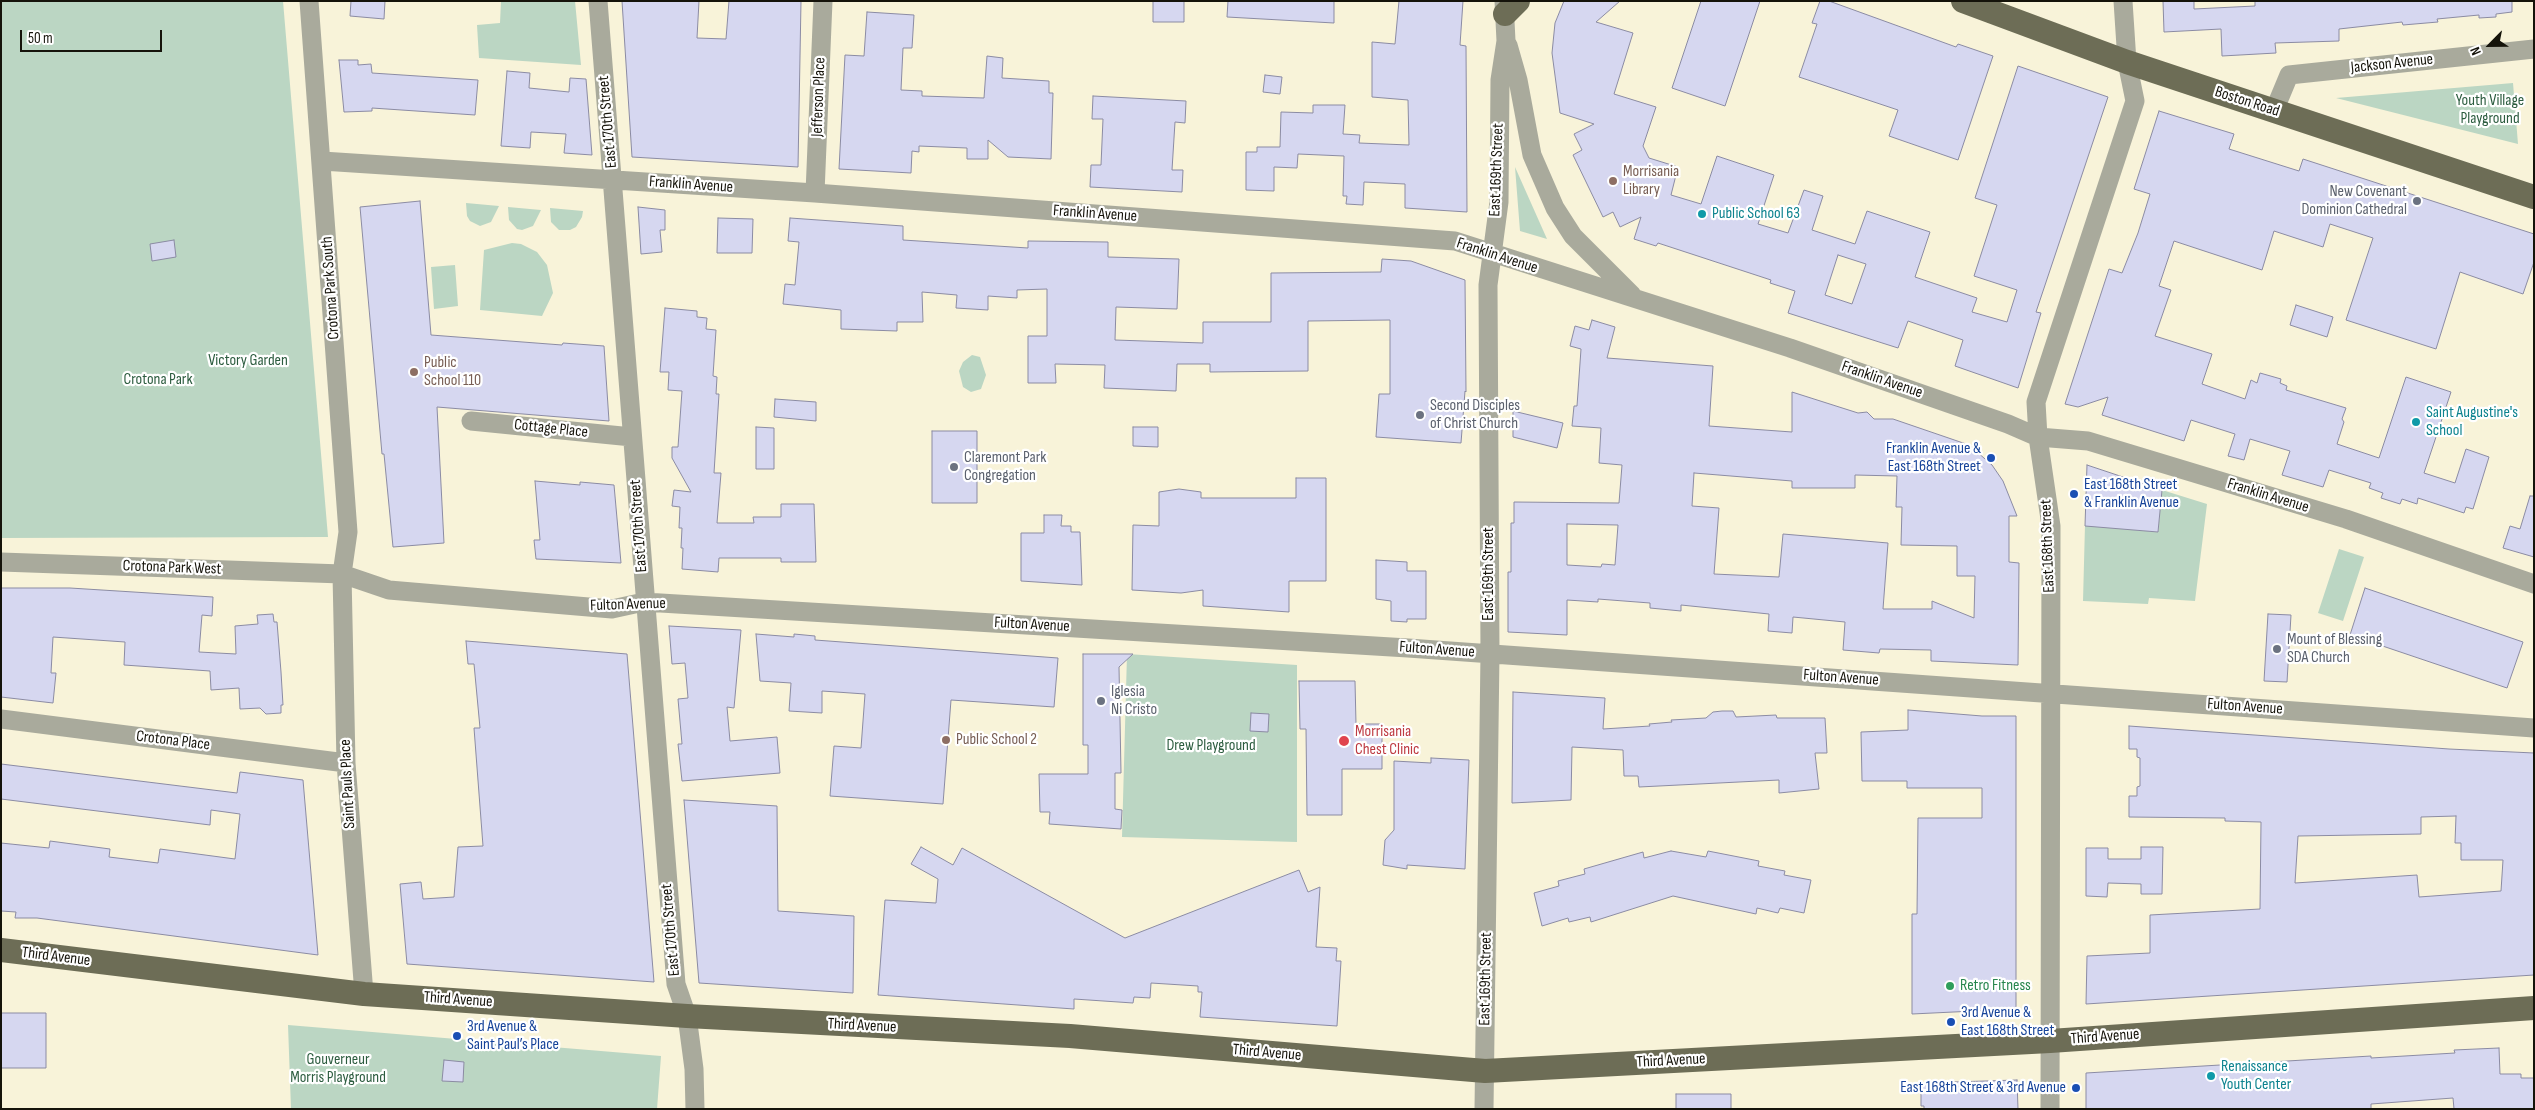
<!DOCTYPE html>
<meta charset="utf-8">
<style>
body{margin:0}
#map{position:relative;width:2535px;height:1110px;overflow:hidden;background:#f8f3d9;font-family:"Sofia Sans Condensed",sans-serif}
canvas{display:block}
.frame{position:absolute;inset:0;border:2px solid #15130a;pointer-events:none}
.north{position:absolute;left:2465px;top:20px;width:50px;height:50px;-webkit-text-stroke:4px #fff;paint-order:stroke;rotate:247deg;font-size:14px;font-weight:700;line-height:20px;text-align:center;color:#15130a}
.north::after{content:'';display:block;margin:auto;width:18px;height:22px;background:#15130a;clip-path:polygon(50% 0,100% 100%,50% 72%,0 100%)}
.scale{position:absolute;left:20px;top:30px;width:142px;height:22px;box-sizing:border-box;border:2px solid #15130a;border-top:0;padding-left:6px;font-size:15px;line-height:18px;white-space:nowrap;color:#15130a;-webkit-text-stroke:4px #fff;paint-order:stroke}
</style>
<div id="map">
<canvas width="2535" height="1110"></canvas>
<div class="frame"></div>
<div class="north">N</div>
<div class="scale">50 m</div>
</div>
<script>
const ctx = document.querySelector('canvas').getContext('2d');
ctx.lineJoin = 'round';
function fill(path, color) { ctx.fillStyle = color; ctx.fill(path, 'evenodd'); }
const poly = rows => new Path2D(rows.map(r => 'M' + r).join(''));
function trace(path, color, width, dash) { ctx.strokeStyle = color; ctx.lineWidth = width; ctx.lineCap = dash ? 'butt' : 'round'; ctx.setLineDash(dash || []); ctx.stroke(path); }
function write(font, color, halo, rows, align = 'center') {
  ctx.font = font + ' "Sofia Sans Condensed",sans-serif'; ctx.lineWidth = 4.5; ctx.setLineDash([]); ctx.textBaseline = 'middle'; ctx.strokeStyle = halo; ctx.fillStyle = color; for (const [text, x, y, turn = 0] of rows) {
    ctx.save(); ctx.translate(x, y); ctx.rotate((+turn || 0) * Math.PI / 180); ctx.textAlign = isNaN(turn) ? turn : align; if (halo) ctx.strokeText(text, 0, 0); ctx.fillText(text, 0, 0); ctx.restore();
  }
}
const green = poly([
 [1,1,283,1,328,537,1,538],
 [501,1,575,1,581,65,479,58,477,25,500,23],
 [2513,83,2518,144,2336,98],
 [1515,167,1547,239,1520,231],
 [466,203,499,206,491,222,480,226,470,221,467,216],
 [508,207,541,210,533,226,522,230,517,229,509,220],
 [550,208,583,211,582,217,576,227,570,230,559,230,551,222],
 [512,243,521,244,537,252,547,265,553,293,542,316,480,310,484,250],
 [455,265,458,306,434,309,431,267],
 [972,355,980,357,986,375,981,389,971,392,963,387,959,371,963,362],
 [2162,490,2207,504,2195,601,2149,598,2148,604,2083,601,2085,525,2158,532],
 [2339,549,2364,557,2343,621,2318,613],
 [1127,654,1297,665,1297,842,1122,837],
 [288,1025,661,1056,657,1109,291,1109]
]);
const building = poly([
 [351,1,385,1,384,19,350,16,351,1],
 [622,1,699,1,697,38,726,39,729,1,801,1,798,167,632,157,622,1],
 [1153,1,1184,1,1184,22,1153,22,1153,1],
 [1228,1,1334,1,1334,23,1227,17,1228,1],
 [1399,1,1463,1,1460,45,1466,46,1467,212,1405,208,1405,184,1364,182,1363,205,1346,204,1347,196,1343,196,1344,156,1298,154,1297,168,1274,167,1274,191,1246,190,1246,152,1257,152,1257,147,1280,147,1281,112,1313,113,1313,105,1345,105,1343,134,1360,135,1359,143,1409,145,1408,100,1372,97,1372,42,1395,44,1399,1],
 [1564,1,1620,1,1596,22,1633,33,1614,94,1656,107,1643,146,1649,158,1678,167,1671,195,1701,204,1717,156,1774,175,1758,224,1788,233,1804,190,1823,196,1812,230,1855,244,1867,211,1930,232,1915,277,1977,298,1972,312,2007,322,2017,290,1974,276,1997,205,1975,198,2018,66,2108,97,2036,312,2041,313,2018,388,1955,366,1963,340,1908,321,1898,348,1788,313,1795,291,1770,283,1771,280,1658,243,1656,246,1634,239,1641,217,1620,227,1613,212,1603,217,1573,155,1582,150,1574,134,1594,124,1560,113,1552,53,1555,23,1564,1],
 [1838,255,1866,264,1852,304,1825,295,1838,255],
 [1701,1,1760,1,1725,106,1672,88,1701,1],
 [1820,1,1829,1,1956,47,1958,44,1993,56,1958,160,1889,136,1898,110,1799,77,1817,24,1812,23,1820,1],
 [2163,1,2194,1,2194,9,2255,6,2255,1,2512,1,2512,12,2496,14,2496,17,2479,18,2479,15,2437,19,2438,22,2403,25,2402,22,2339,29,2339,41,2275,43,2276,53,2222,56,2221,29,2164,32,2163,1],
 [867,12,914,15,912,48,903,48,901,90,922,91,922,96,984,98,987,56,1003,58,1002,78,1049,81,1049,93,1053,93,1051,159,1008,157,988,140,988,159,967,159,967,148,919,146,919,152,912,151,911,173,839,169,845,55,864,56,867,12],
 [339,60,358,60,358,65,371,64,372,73,478,80,475,115,372,108,372,111,344,112,339,60],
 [507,71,530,73,529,88,569,92,570,78,586,79,592,155,564,153,566,134,531,132,530,148,501,146,507,71],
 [1265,75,1282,77,1280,94,1263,92,1265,75],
 [1093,96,1186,101,1185,123,1175,122,1172,170,1183,170,1182,192,1090,187,1091,165,1101,165,1103,119,1092,119,1093,96],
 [2159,111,2234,134,2229,149,2299,171,2303,159,2534,234,2534,262,2523,294,2460,272,2436,349,2346,320,2373,238,2330,224,2323,247,2274,231,2262,270,2174,241,2159,286,2171,290,2155,336,2212,354,2202,384,2245,399,2251,380,2257,383,2260,373,2281,379,2280,383,2287,386,2286,390,2346,408,2342,419,2344,422,2337,444,2379,458,2406,377,2451,392,2424,473,2455,483,2466,449,2489,457,2473,509,2466,507,2464,513,2418,498,2417,504,2402,499,2400,504,2381,498,2383,493,2369,488,2371,483,2329,470,2323,487,2282,475,2290,451,2250,439,2244,460,2228,456,2235,434,2191,420,2184,441,2102,415,2108,397,2078,407,2065,404,2109,269,2122,273,2138,233,2150,194,2134,189,2159,111],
 [420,201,431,335,562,345,563,343,604,346,609,421,437,407,444,543,393,547,384,454,382,454,360,207,420,201],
 [638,207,665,210,665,230,660,230,662,252,641,254,638,207],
 [718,218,753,219,752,253,717,253,718,218],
 [790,218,903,226,903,240,1028,248,1028,241,1108,242,1108,257,1179,259,1177,309,1116,307,1115,340,1203,343,1203,322,1271,322,1271,273,1381,272,1382,259,1411,261,1465,280,1466,392,1465,391,1461,443,1376,437,1379,394,1390,394,1390,320,1308,321,1308,371,1210,372,1210,364,1177,364,1176,391,1104,388,1105,365,1055,364,1056,383,1028,383,1028,336,1047,336,1047,289,1017,290,1017,298,988,296,988,310,956,308,957,295,922,292,923,322,897,322,897,331,841,329,841,310,783,304,785,284,795,285,799,242,788,241,790,218],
 [174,240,176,257,152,261,150,244,174,240],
 [2296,305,2333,317,2327,337,2290,325,2296,305],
 [665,308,697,311,697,317,707,318,706,329,716,330,713,376,717,377,716,394,719,394,714,473,721,473,717,523,754,523,753,517,781,517,781,504,814,504,816,562,781,562,781,558,719,558,718,572,682,569,683,548,681,548,682,528,679,528,680,507,672,506,674,490,691,492,672,458,672,447,678,447,682,391,668,390,669,372,660,372,665,308],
 [1592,320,1615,327,1607,358,1713,366,1709,426,1792,432,1792,392,1858,413,1867,412,1874,419,1893,419,1969,445,1992,465,2003,481,2017,516,2009,516,2009,562,2019,563,2018,665,1931,661,1931,650,1880,649,1879,653,1843,650,1845,622,1793,617,1792,633,1768,631,1769,614,1681,605,1681,611,1650,608,1650,603,1598,599,1598,602,1567,600,1567,635,1508,632,1508,572,1511,572,1511,523,1514,523,1514,502,1619,503,1622,465,1599,463,1601,428,1572,426,1574,406,1577,406,1581,349,1570,346,1575,326,1589,330,1592,320],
 [1694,473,1792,481,1792,488,1855,488,1855,475,1897,476,1896,507,1902,507,1901,545,1957,546,1957,576,1975,576,1974,618,1932,601,1932,609,1883,609,1888,543,1783,534,1779,577,1714,574,1719,508,1692,506,1694,473],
 [1567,524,1618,525,1615,565,1602,564,1601,567,1567,565,1567,524],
 [775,399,816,402,816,421,774,417,775,399],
 [1513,411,1563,423,1557,448,1513,437,1513,411],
 [756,427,774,428,774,469,756,469,756,427],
 [1133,427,1158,427,1158,447,1133,446,1133,427],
 [932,431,977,431,977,503,932,503,932,431],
 [2087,465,2162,490,2158,532,2085,526,2087,465],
 [1296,478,1326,478,1326,581,1289,581,1289,612,1203,606,1203,590,1181,593,1132,590,1133,525,1159,526,1159,492,1179,489,1201,492,1201,498,1296,498,1296,478],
 [535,481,580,485,580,482,614,485,621,563,536,559,534,540,540,540,535,481],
 [2530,496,2534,496,2534,557,2503,548,2510,526,2520,529,2530,496],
 [1044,515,1062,515,1061,526,1071,526,1071,532,1080,532,1082,585,1021,581,1021,533,1044,533,1044,515],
 [1376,560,1407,562,1407,571,1426,571,1426,619,1407,619,1407,622,1391,621,1391,601,1376,599,1376,560],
 [1,588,70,588,213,597,212,616,202,615,199,652,236,654,235,626,258,624,257,615,273,614,274,622,277,622,281,672,283,705,281,705,281,713,266,714,260,708,240,709,239,688,211,690,210,671,124,665,125,642,53,637,51,673,56,673,53,703,1,697,1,588],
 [2365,588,2523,642,2507,688,2350,635,2365,588],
 [2268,614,2291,615,2287,682,2264,681,2268,614],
 [669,626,741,630,734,708,727,707,730,741,777,737,780,773,682,781,678,744,682,744,678,699,688,698,685,663,672,664,669,626],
 [756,634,794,637,794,634,815,636,815,640,1058,658,1054,707,951,700,943,804,830,796,834,746,861,748,865,694,822,691,822,713,789,711,791,683,760,681,756,634],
 [466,641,627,654,654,982,407,964,400,884,421,882,423,899,454,897,458,847,483,846,474,728,480,728,474,664,468,664,466,641],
 [1083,654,1133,654,1119,667,1121,773,1115,773,1115,809,1122,810,1121,829,1049,824,1050,812,1040,812,1039,774,1088,774,1088,745,1083,745,1083,654],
 [1299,681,1355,681,1356,724,1382,724,1382,769,1342,769,1342,815,1307,815,1306,729,1300,729,1299,681],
 [1513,692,1605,698,1603,729,1650,726,1649,724,1672,722,1671,720,1706,718,1713,712,1722,711,1733,711,1736,717,1776,715,1777,718,1825,718,1827,753,1815,753,1819,789,1779,793,1779,780,1639,787,1638,776,1624,776,1623,750,1572,747,1571,800,1512,803,1513,692],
 [1908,710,1982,716,2016,716,2016,1009,1912,1014,1912,914,1917,914,1918,818,1982,818,1982,788,1907,788,1907,781,1862,781,1861,732,1908,730,1908,710],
 [1251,713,1269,714,1268,732,1250,731,1251,713],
 [2129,726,2449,749,2534,753,2534,975,2086,1004,2087,956,2150,953,2150,915,2260,909,2261,822,2225,821,2225,818,2129,817,2129,796,2137,796,2137,787,2140,786,2140,758,2137,757,2137,749,2129,749,2129,726],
 [2456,816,2455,843,2461,843,2461,860,2503,860,2501,891,2419,897,2417,875,2295,883,2298,836,2421,834,2421,817,2456,816],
 [1431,758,1469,760,1465,869,1407,865,1407,869,1383,865,1385,840,1394,830,1394,761,1431,763,1431,758],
 [1,764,237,793,240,772,303,780,318,955,37,918,15,918,16,912,1,911,1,843,49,848,50,841,110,849,109,857,158,863,160,849,235,859,240,814,211,810,210,825,1,799,1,764],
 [684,800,777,806,778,911,854,916,853,993,699,983,684,800],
 [921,847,953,865,962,848,1125,938,1299,870,1308,892,1320,887,1316,947,1337,948,1336,961,1341,961,1337,1026,1200,1017,1202,992,1198,992,1198,986,1151,983,1150,998,1134,997,1133,1003,1074,999,1074,1009,878,995,885,900,936,903,938,879,911,864,921,847],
 [2141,847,2163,847,2162,894,2141,894,2141,884,2108,883,2107,897,2086,896,2086,848,2108,848,2108,859,2141,859,2141,847],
 [1671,851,1706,857,1708,851,1759,861,1758,866,1785,871,1784,875,1811,880,1804,913,1780,908,1778,913,1757,908,1756,914,1673,896,1591,922,1590,917,1569,922,1568,918,1542,926,1534,893,1559,886,1558,881,1585,874,1584,869,1643,852,1644,858,1671,851],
 [1,1013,46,1013,46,1068,1,1068,1,1013],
 [2499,1048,2500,1074,2521,1074,2521,1078,2534,1078,2534,1109,2454,1109,2453,1098,2371,1104,2371,1109,2086,1109,2086,1073,2371,1056,2371,1058,2455,1053,2454,1050,2499,1048],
 [444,1060,464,1062,463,1082,442,1081,444,1060],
 [2017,1080,2018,1109,1924,1109,1924,1106,1921,1106,1921,1083,2017,1080],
 [1676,1094,1731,1094,1731,1109,1676,1109,1676,1094]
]);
const minor = poly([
 [309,1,348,532,342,574,346,763,364,994],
 [598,1,676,984,687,1016,694,1069,695,1109],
 [1508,45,1518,80,1532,155,1555,208,1573,236,1632,295],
 [2274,111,2289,75,2534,49],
 [322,161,815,193,1455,241,1790,348,2008,424,2038,437,2088,441,2346,519,2534,584],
 [815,193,823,1],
 [471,421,632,437],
 [1,562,342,574,389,590,612,609,644,602,1408,648,2534,728],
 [1,719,346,763],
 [1484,1109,1490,653,1488,285,1499,202,1500,80,1506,41,1504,1],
 [2050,1109,2051,526,2038,437,2036,402,2135,101,2127,62,2123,1]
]);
const major = poly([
 [1963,1,2127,62,2534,197],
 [1505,14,1518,1],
 [1,950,364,994,687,1016,1070,1036,1485,1071,2050,1041,2534,1008]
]);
const markers = [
 [1613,181,5,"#8d6e63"],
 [2417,201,5,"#6b7280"],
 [1702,214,5,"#0f9aa8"],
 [414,372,5,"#8d6e63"],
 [1420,415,5,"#6b7280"],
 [2416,422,5,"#0f9aa8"],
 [1991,458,5,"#1a4fb4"],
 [954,467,5,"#6b7280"],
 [2074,494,5,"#1a4fb4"],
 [2277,649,5,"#6b7280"],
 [1101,701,5,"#6b7280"],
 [946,740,5,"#8d6e63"],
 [1344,741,6,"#e0444e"],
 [1950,986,5,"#2e9e5b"],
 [1951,1022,5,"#1a4fb4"],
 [457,1036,5,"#1a4fb4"],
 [2211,1076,5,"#0f9aa8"],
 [2076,1088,5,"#1a4fb4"]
];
const streetNames = [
 ["Jackson Avenue",2392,64,-6],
 ["Jefferson Place",819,97,-88],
 ["Boston Road",2247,102,18],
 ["East 170th Street",608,122,-95],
 ["East 169th Street",1497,170,-88],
 ["Franklin Avenue",691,185,4],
 ["Franklin Avenue",1095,214,4],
 ["Franklin Avenue",1497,256,18],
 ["Crotona Park South",331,288,-94],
 ["Franklin Avenue",1882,380,19],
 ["Cottage Place",551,429,6],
 ["Franklin Avenue",2268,496,17],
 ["East 170th Street",639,526,-94],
 ["East 168th Street",2048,546,-92],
 ["Crotona Park West",172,568,2],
 ["East 169th Street",1489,574,-90],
 ["Fulton Avenue",628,605,-2],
 ["Fulton Avenue",1032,625,3],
 ["Fulton Avenue",1437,650,4],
 ["Fulton Avenue",1841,678,4],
 ["Fulton Avenue",2245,707,4],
 ["Crotona Place",173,741,7],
 ["Saint Pauls Place",348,784,-93],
 ["East 170th Street",671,930,-95],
 ["Third Avenue",56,957,7],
 ["East 169th Street",1486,979,-89],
 ["Third Avenue",458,1000,4],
 ["Third Avenue",862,1026,3],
 ["Third Avenue",2105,1037,-4],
 ["Third Avenue",1267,1053,5],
 ["Third Avenue",1671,1061,-3]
];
const parkNames = [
 ["Youth Village",2490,101],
 ["Playground",2490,119],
 ["Victory Garden",248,361],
 ["Crotona Park",158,380],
 ["Drew Playground",1211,746],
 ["Gouverneur",338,1060],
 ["Morris Playground",338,1078]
];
const educationNames = [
 ["Morrisania",1623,172],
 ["Library",1623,190],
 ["Public",424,363],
 ["School 110",424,381],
 ["Public School 2",956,740]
];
const worshipNames = [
 ["New Covenant",2407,192,"right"],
 ["Dominion Cathedral",2407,210,"right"],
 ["Second Disciples",1430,406],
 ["of Christ Church",1430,424],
 ["Claremont Park",964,458],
 ["Congregation",964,476],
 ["Mount of Blessing",2287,640],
 ["SDA Church",2287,658],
 ["Iglesia",1111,692],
 ["Ni Cristo",1111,710]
];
const cultureNames = [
 ["Public School 63",1712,214],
 ["Saint Augustine's",2426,413],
 ["School",2426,431],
 ["Renaissance",2221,1067],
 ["Youth Center",2221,1085]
];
const transitNames = [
 ["Franklin Avenue &",1981,449,"right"],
 ["East 168th Street",1981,467,"right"],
 ["East 168th Street",2084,485],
 ["& Franklin Avenue",2084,503],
 ["3rd Avenue &",1961,1013],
 ["East 168th Street",1961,1031],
 ["3rd Avenue &",467,1027],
 ["Saint Paul’s Place",467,1045],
 ["East 168th Street & 3rd Avenue",2066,1088,"right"]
];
const healthNames = [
 ["Morrisania",1355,732],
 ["Chest Clinic",1355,750]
];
const leisureNames = [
 ["Retro Fitness",1960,986]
];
fill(green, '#bbd6c3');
fill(building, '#d6d7f0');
trace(building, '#8b8ba3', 1);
trace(minor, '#a9aa9c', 19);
trace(major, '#6d6d56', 24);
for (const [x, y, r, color] of markers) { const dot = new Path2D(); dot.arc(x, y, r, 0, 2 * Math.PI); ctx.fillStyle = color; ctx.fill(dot); trace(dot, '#fff', 2); }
write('16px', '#15130a', '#fff', streetNames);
write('16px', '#2c5c3f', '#fff', parkNames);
write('16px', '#785e54', '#fff', educationNames, 'left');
write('16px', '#5b616d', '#fff', worshipNames, 'left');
write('16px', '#0d838f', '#fff', cultureNames, 'left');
write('16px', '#164399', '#fff', transitNames, 'left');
write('16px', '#be3a42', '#fff', healthNames, 'left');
write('16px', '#27864d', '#fff', leisureNames, 'left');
</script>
